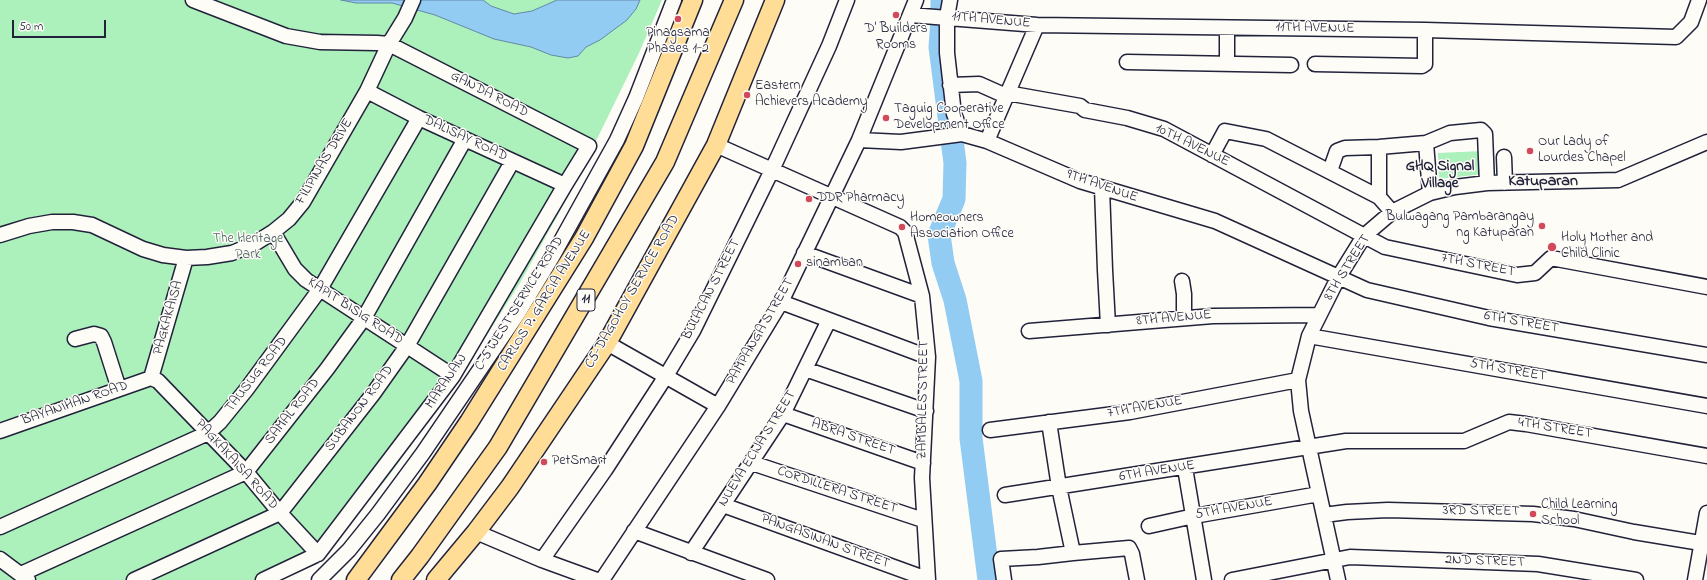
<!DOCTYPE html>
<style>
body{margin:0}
#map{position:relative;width:1707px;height:580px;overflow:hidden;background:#fdfcf7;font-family:"Indie Flower",sans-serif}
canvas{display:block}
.scale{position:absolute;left:12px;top:20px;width:94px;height:18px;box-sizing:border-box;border:2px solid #22223b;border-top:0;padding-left:5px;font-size:12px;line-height:14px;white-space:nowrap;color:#22223b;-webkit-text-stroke:3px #fdfcf7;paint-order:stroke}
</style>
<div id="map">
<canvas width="1707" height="580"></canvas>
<div class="scale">50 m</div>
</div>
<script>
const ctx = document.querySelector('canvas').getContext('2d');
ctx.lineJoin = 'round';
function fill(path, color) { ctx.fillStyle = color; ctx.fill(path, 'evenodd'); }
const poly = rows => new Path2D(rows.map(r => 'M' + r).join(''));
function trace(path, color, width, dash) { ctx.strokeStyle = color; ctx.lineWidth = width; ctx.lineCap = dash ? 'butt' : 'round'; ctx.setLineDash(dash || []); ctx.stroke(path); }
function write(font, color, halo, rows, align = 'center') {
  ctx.font = font + ' "Indie Flower",sans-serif'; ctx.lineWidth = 3; ctx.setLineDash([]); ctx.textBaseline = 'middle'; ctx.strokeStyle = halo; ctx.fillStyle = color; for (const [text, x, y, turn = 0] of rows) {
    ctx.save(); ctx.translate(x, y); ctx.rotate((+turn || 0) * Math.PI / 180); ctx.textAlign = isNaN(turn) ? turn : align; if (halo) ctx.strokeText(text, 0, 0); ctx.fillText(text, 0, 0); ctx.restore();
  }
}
const green = poly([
 [0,0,662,0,639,53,575,184,520,283,458,380,388,477,318,562,279,580,0,580],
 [1482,151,1483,174,1439,179,1438,153]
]);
const water = poly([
 [341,0,483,0,491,6,514,14,532,11,557,0,640,0,636,9,627,20,600,40,586,47,578,56,568,58,551,55,531,47,494,39,435,15,392,3,356,3,341,0]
]);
const river = poly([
 [942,17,942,0],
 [942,19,940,47,955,163,954,199,939,235,943,263,955,300,971,381,971,438,989,580]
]);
const minor = poly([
 [193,0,286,36,320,42,377,43,389,44,589,146,565,185,453,376,318,554,263,580],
 [950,0,947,17,947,53,954,114,962,134],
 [910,15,1037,25,1425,30,1676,37,1691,22,1699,0],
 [1227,28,1227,63],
 [1127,62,1291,65],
 [1315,64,1422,66,1425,64,1425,30],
 [950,85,979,84,1006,96],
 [367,91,419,118,565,185],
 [1007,93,1080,106,1085,110,1127,118,1164,129,1385,247,1517,275,1535,273,1551,258,1707,287],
 [859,140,901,142,962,134,987,141,1080,181,1215,221,1367,290,1489,318,1707,355],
 [987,141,1037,25],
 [1426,143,1430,193],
 [716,145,900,227,905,232,922,296,928,357,922,478,928,580],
 [1379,147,1379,197],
 [1212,155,1225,131,1266,139,1379,197,1392,212],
 [1504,157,1505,183],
 [1330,171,1337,151,1345,148,1379,147,1426,143,1450,133,1481,130,1485,134,1487,183],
 [1102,188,1105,270,1108,325],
 [273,232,295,269,306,280,453,376],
 [0,235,29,226,52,222,73,222,92,225,143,249,163,255,186,258,207,257,232,253,254,244,273,232,289,219,303,202,367,91,389,44,405,18,413,0],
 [804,253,922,296],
 [1182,281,1184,294,1184,318],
 [781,302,928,357],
 [1029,331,1213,316,1319,315],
 [1309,336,1707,406],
 [75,339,94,334,101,336,104,342,119,389],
 [607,343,718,406],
 [805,369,926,411],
 [151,378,158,381,246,472,280,513,318,554],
 [151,378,186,258],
 [783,414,923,463],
 [1049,422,1059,487,1073,553,1129,548,1132,554,1137,580],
 [990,430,1130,412,1298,380],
 [0,431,151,378],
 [752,463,923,520],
 [1185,468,1204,580],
 [1005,495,1346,441,1464,441,1509,422,1526,424,1707,456],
 [723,505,927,579],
 [1324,515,1347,512,1388,510,1533,514,1574,519,1634,532,1707,544],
 [1149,526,1194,516,1319,494],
 [0,527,208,433,220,422,246,390,320,289,419,118],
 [634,531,767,580],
 [476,532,542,560,597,580],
 [691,553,783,414,829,320],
 [0,559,28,580],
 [542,560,605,470,666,376,693,331,772,170,829,46,847,0],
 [21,574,246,472,327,369,364,318,465,139],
 [134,580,280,513,373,394,407,346,512,162],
 [319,580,349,550,378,514,423,453,519,312,551,259,617,140,636,98,674,0],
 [602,580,718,406,781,302,859,140,916,0],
 [1004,580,1001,559,1038,557,1073,553],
 [1232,580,1350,557,1538,564,1636,580],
 [1338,580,1301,411,1298,380,1309,336,1338,278,1364,236,1392,212,1430,193,1455,187,1487,183,1618,180,1707,142],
 [1695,580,1707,513]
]);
const major = poly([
 [356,580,427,484,469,422,584,238,634,146,693,0],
 [401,580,420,556,498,447,665,162,734,0],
 [436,580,476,532,510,487,607,343,716,145,775,0]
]);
const markers = [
 [896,15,4,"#d1495b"],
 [678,19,4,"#d1495b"],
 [747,95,4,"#d1495b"],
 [886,118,4,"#d1495b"],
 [1530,151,4,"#d1495b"],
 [809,199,4,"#d1495b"],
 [1542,226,4,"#d1495b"],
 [902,227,4,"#d1495b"],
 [1552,247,5,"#d1495b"],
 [798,264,4,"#d1495b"],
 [544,462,4,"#d1495b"],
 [1533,514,4,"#d1495b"]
];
const shields = [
 [586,300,18]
];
const shieldNames = [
 ["11",586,300]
];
const streetNames = [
 ["11TH AVENUE",991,21,5],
 ["11TH AVENUE",1315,29,1],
 ["GANDA ROAD",489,95,27],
 ["DALISAY ROAD",465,139,25],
 ["10TH AVENUE",1192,146,26],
 ["FILIPINAS DRIVE",325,162,-59],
 ["9TH AVENUE",1102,187,19],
 ["7TH STREET",1478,266,11],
 ["8TH STREET",1348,268,-58],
 ["BULACAN STREET",712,290,-63],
 ["C5-DAGOHOY SERVICE ROAD",633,292,-60],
 ["CARLOS P. GARCIA AVENUE",545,301,-58],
 ["C-5 WEST SERVICE ROAD",520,304,-58],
 ["KAPIT BISIG ROAD",355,312,33],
 ["PAGKAKAISA",169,318,-74],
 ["8TH AVENUE",1174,319,-5],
 ["6TH STREET",1521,323,10],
 ["PAMPANGA STREET",761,332,-60],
 ["5TH STREET",1508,371,10],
 ["TAUSUG ROAD",257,375,-52],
 ["MARANAW",447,382,-56],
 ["ZAMBALES STREET",924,400,-89],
 ["BAYANIHAN ROAD",75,404,-19],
 ["7TH AVENUE",1145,408,-10],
 ["SUBANON ROAD",360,409,-53],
 ["SAMAL ROAD",293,412,-52],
 ["4TH STREET",1555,429,9],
 ["ABRA STREET",853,438,19],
 ["NUEVA ECIJA STREET",758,449,-58],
 ["PAGKAKAISA ROAD",236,465,48],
 ["6TH AVENUE",1157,472,-9],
 ["CORDILLERA STREET",837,491,18],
 ["5TH AVENUE",1234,509,-10],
 ["3RD STREET",1481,512,1],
 ["PANGASINAN STREET",825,542,20],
 ["2ND STREET",1485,562,2]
];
const poiNames = [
 ["D' Builders",896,30,"center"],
 ["Rooms",896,46,"center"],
 ["Pinagsama",678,34,"center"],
 ["Phases 1-2",678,50,"center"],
 ["Eastern",755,87],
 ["Achievers Academy",755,103],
 ["Taguig Cooperative",894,110],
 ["Development Office",894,126],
 ["Our Lady of",1538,143],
 ["Lourdes Chapel",1538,159],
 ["DDR Pharmacy",817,199],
 ["Bulwagang Pambarangay",1534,218,"right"],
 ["ng Katuparan",1534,234,"right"],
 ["Homeowners",910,219],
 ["Association Office",910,235],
 ["Holy Mother and",1561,239],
 ["Child Clinic",1561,255],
 ["sinamban",806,264],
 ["PetSmart",552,462],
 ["Child Learning",1541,506],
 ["School",1541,522]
];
const parkNames = [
 ["The Heritage",248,240],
 ["Park",248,256]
];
const neighbourhoodNames = [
 ["GHQ Signal",1440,168],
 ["Village",1440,185]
];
const quarterNames = [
 ["Katuparan",1543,182]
];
fill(green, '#acf0bb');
fill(water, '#92ccf2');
trace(water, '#6588a9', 1);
trace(river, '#92ccf2', 23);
trace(minor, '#22223b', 17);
trace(major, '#22223b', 21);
trace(minor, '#fdfcf7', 14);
trace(major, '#ffdd96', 18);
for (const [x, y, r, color] of markers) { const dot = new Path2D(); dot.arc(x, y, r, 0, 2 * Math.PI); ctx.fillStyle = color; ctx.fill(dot); trace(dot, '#fdfcf7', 1.5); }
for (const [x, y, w] of shields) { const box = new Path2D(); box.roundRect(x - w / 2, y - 11, w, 22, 3); ctx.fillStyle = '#fdfcf7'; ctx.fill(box); trace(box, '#22223b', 1); }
write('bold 13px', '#22223b', null, shieldNames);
write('14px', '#22223b', '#fdfcf7', streetNames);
write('14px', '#22223b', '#fdfcf7', poiNames, 'left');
write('14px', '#4b6061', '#fdfcf7', parkNames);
write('bold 15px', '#22223b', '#fdfcf7', neighbourhoodNames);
write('bold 16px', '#22223b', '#fdfcf7', quarterNames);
</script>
